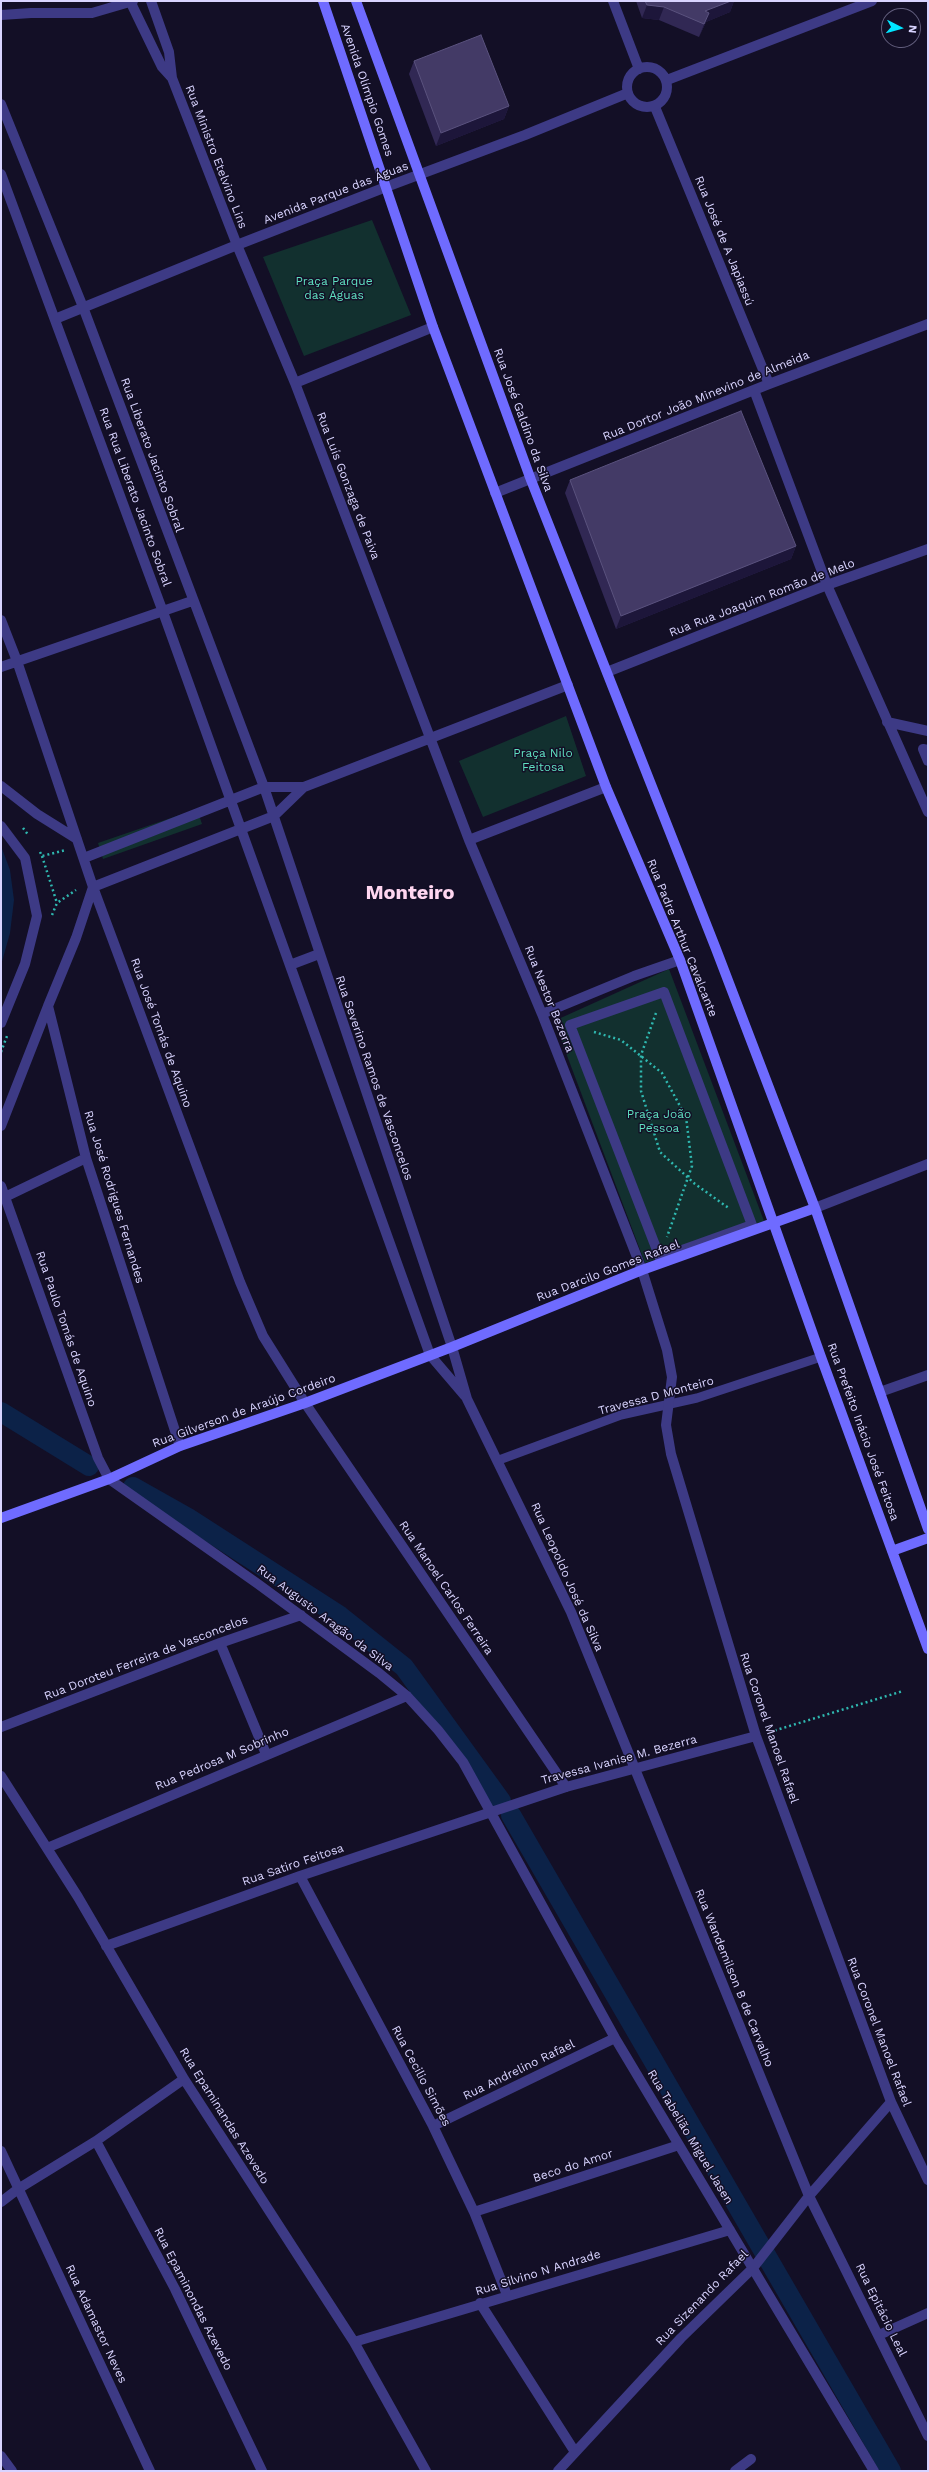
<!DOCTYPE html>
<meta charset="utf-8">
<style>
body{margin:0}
#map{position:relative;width:929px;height:2472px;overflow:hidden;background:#130f26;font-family:"Work Sans",sans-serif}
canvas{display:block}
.frame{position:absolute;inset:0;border:2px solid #d9d4ff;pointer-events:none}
.north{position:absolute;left:881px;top:8px;width:40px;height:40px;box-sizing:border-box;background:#130f26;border:1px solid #625e7d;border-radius:50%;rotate:96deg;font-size:11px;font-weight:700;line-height:16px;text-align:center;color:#d9d4ff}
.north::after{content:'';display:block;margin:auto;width:14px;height:18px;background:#00e5ff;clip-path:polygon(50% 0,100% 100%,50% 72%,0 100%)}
</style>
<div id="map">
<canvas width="929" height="2472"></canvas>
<div class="frame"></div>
<div class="north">N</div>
</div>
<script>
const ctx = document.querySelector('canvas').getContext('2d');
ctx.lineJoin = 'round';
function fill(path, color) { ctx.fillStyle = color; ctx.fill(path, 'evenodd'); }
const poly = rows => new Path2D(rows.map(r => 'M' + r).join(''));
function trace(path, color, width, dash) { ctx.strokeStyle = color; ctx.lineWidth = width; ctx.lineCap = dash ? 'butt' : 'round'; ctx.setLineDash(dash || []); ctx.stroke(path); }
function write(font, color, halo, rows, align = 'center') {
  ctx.font = font + ' "Work Sans",sans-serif'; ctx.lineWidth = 3; ctx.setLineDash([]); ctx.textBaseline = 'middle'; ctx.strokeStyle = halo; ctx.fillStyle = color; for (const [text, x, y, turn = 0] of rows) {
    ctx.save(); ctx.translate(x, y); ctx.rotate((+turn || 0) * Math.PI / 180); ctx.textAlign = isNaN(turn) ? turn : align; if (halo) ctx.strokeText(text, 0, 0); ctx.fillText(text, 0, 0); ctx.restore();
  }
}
const green = poly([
 [372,220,411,315,304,356,263,257],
 [566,716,586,776,483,817,459,761],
 [197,809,202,824,103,859,98,843],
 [669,969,764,1221,645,1263,554,1021]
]);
const water = poly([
 [1,846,10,870,14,900,10,933,1,965]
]);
const canal = poly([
 [1,1412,89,1466],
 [133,1487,188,1518,340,1616,404,1667,501,1801],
 [511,1815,891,2471]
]);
const path = poly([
 [23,828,29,836],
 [40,852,42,856,66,850],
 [42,856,57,903],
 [52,915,57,903,76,890],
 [656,1013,641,1055,641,1091,660,1152,695,1184,730,1209],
 [594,1032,621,1040,662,1073,686,1117,692,1166,667,1237],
 [1,1052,7,1036],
 [770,1732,903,1691]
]);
const service = poly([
 [499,1460,621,1415,697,1398,821,1357]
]);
const pedestrian = poly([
 [928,750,923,749,928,761],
 [1,826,25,858,37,916,25,964,1,1023],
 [664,992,752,1225,660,1258,570,1025,664,992],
 [880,1392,928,1375]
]);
const minor = poly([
 [130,1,162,67,172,78],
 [151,1,169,52,172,78,237,245,295,383,469,840,542,1014,642,1270,667,1350,672,1377,666,1425,671,1454,756,1736,891,2102,928,2180],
 [1,15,31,13,92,13,133,1],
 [1,104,83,307,264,787,452,1347,467,1399,571,1612,809,2196,928,2436],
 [655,107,769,384],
 [1,174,163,612,430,1355,465,1396],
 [55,319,237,245,386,187],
 [295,383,433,327],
 [754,390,827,585,928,812],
 [495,493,769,384,928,324],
 [1,620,17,661,93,887,240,1282,263,1336,305,1403,566,1787],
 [1,667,192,601],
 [607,672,827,585,928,549],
 [887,722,928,731],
 [1,786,37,814,77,839],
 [469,840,606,787],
 [84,858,264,787,304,787,568,685],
 [93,887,76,938,48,1006,86,1158,180,1446],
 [93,887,274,816,304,787],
 [290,965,319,954],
 [542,1014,634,976,680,960],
 [1,1126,48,1006],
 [1,1186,98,1458,109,1479,258,1584,379,1673,407,1696,438,1730,463,1762,615,2038,874,2471],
 [5,1197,86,1158],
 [220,1643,266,1754],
 [1,1727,220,1643,301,1615],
 [1,1776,78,1897,184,2079,354,2342,426,2471],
 [47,1848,407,1696],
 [300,1876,433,2126,474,2212,507,2295],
 [106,1946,300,1876,566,1787,756,1736],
 [433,2126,615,2038],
 [96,2141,175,2289,262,2471],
 [1,2151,150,2471],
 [1,2202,18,2189,96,2141,184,2079],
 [474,2212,679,2145],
 [480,2303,575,2452],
 [879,2335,928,2313],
 [354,2342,730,2230],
 [1,2456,12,2471],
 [558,2471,681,2338,753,2268,809,2196,891,2102],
 [735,2471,751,2459]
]);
const tertiary = poly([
 [613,1,639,69],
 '627 87a20 20 0 1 1 40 0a20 20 0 1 1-40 0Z',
 [667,80,872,1],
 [386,187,525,135,628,93],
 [815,1208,928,1164]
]);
const secondary = poly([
 [323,1,433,327,606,787,680,960,821,1357,928,1649],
 [356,1,531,480,716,949,815,1208,928,1529],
 [1,1518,109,1479,180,1446,305,1403,452,1347,642,1270,815,1208],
 [892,1551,928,1538]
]);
const wall = poly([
 [636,1,734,1,730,12,706,22,699,37,659,20,642,18],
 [414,61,509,106,504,119,436,146,409,74],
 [570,480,796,546,791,559,616,629,565,493]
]);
const shadedWall = poly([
 [731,1,734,1,730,12,706,22,699,37,705,22,705,11],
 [647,5,664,7,659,20,642,18],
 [509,106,504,119,436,146,441,133],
 [796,546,791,559,616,629,621,616]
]);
const building = poly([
 [645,1,731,1,705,11,709,13,704,24,664,7,647,5,645,1],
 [481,35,509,106,441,133,414,61,481,35],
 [741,411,796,546,621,616,570,480,741,411]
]);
const streetNames = [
 ["Avenida Olímpio Gomes",367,90,71],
 ["Rua Ministro Etelvino Lins",216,157,69],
 ["Avenida Parque das Águas",336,193,-21],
 ["Rua José de A Japiassú",724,241,68],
 ["Rua Dortor João Minevino de Almeida",706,396,-22],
 ["Rua José Galdino da Silva",523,420,70],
 ["Rua Liberato Jacinto Sobral",152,455,70],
 ["Rua Luís Gonzaga de Paiva",348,486,69],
 ["Rua Rua Liberato Jacinto Sobral",135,497,70],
 ["Rua Rua Joaquim Romão de Melo",762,598,-21],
 ["Rua Padre Arthur Cavalcante",682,938,68],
 ["Rua Nestor Bezerra",549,999,68],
 ["Rua José Tomás de Aquino",161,1033,70],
 ["Rua Severino Ramos de Vasconcelos",374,1078,71],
 ["Rua José Rodrigues Fernandes",114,1197,73],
 ["Rua Darcilo Gomes Rafael",608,1271,-21],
 ["Rua Paulo Tomás de Aquino",66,1329,71],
 ["Travessa D Monteiro",656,1396,-15],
 ["Rua Gilverson de Araújo Cordeiro",244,1411,-20],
 ["Rua Prefeito Inácio José Feitosa",863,1432,70],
 ["Rua Leopoldo José da Silva",567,1577,66],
 ["Rua Manoel Carlos Ferreira",446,1588,56],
 ["Rua Augusto Aragão da Silva",325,1618,37],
 ["Rua Doroteu Ferreira de Vasconcelos",146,1658,-21],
 ["Rua Coronel Manoel Rafael",769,1728,71],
 ["Rua Pedrosa M Sobrinho",222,1759,-23],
 ["Travessa Ivanise M. Bezerra",619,1760,-15],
 ["Rua Satiro Feitosa",293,1865,-19],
 ["Rua Wandemilson B de Carvalho",734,1978,68],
 ["Rua Coronel Manoel Rafael",879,2032,69],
 ["Rua Andrelino Rafael",519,2070,-26],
 ["Rua Cecilio Simões",421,2076,62],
 ["Rua Epaminandas Azevedo",224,2116,58],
 ["Rua Tabelião Miguel Jasen",690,2137,59],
 ["Beco do Amor",573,2166,-18],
 ["Rua Silvino N Andrade",538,2273,-17],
 ["Rua Sizenando Rafael",702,2298,-46],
 ["Rua Epaminondas Azevedo",193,2299,63],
 ["Rua Epitácio Leal",881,2310,64],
 ["Rua Adamastor Neves",96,2324,65]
];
const parkNames = [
 ["Praça Parque",334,281],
 ["das Águas",334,295],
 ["Praça Nilo",543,753],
 ["Feitosa",543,767],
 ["Praça João",659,1114],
 ["Pessoa",659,1128]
];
const townNames = [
 ["Monteiro",410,893]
];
fill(green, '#12302f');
fill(water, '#0c2248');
trace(canal, '#0c2248', 20);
trace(path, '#2fb8b0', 2.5, [2, 3]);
trace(service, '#3d3a85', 9);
trace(pedestrian, '#3d3a85', 10);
trace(minor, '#3d3a85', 10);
trace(tertiary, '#3d3a85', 10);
trace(secondary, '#6f6bff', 10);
fill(wall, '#312854');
fill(shadedWall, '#1d163a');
fill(building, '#433a66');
trace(building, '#5a527e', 1);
write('12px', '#d9d4ff', '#130f26', streetNames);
write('12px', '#5fe0c0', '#130f26', parkNames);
write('bold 20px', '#ffd6f0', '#130f26', townNames);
</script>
